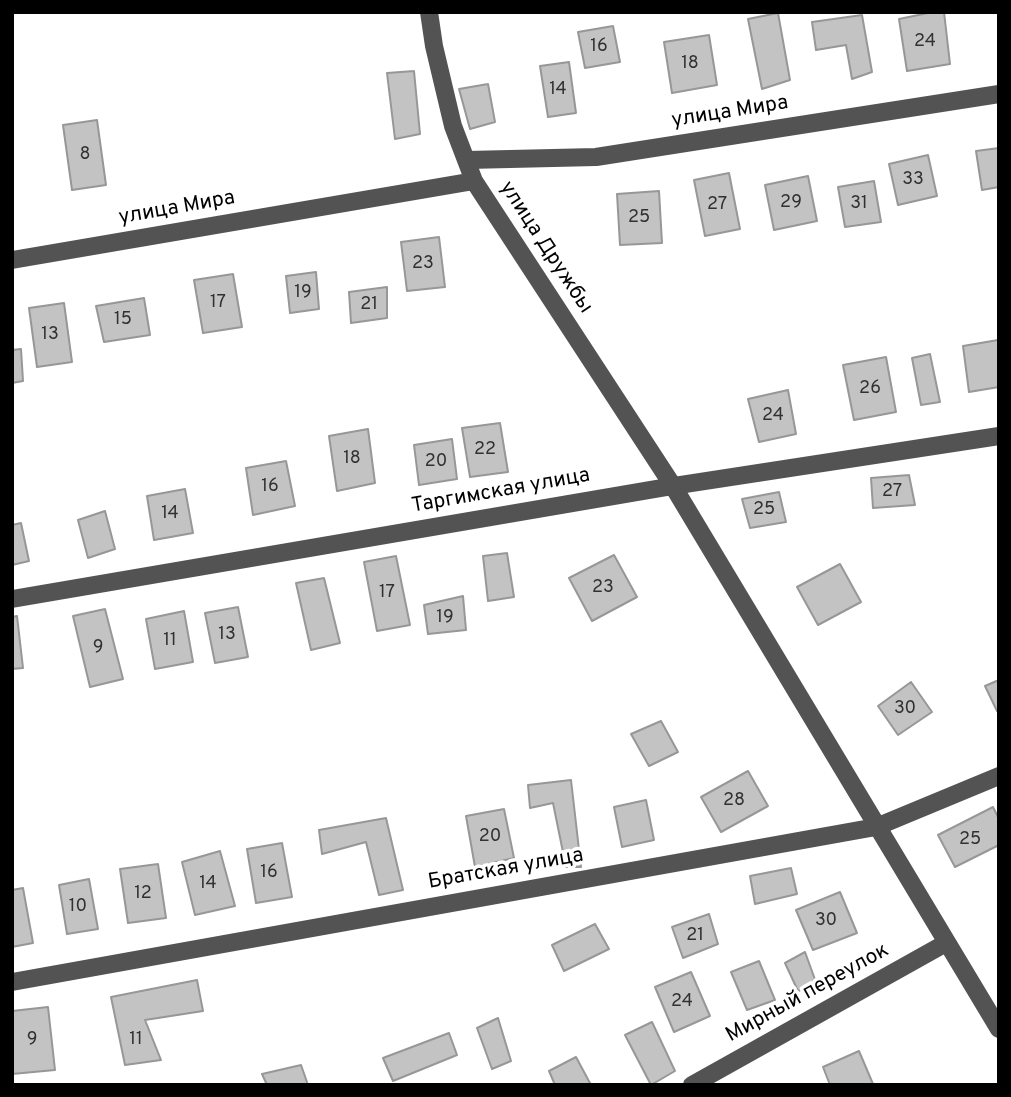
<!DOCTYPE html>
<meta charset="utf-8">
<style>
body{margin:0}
#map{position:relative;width:1011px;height:1097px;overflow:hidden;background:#fff;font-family:Overpass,sans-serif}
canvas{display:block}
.frame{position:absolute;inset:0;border:14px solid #000;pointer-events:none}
</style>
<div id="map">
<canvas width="1011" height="1097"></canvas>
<div class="frame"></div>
</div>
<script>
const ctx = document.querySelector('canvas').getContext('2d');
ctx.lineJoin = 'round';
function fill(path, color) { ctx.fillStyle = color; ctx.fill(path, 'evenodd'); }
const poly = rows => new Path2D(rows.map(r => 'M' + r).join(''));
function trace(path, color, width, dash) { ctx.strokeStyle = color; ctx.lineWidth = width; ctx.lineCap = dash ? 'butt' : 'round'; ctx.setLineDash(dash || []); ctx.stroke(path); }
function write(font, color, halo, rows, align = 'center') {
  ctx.font = font + ' Overpass,sans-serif'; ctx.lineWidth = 7; ctx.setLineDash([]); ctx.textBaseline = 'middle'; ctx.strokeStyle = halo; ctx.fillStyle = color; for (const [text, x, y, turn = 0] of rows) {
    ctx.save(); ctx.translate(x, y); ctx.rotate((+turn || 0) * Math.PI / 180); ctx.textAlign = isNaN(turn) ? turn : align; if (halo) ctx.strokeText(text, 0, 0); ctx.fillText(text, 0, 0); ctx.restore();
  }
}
const building = poly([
 [933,12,944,12,950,64,907,71,899,19,933,12],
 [778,13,790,80,762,89,748,19,778,13],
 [862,15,872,72,852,79,846,45,816,50,812,22,862,15],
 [613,26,620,62,585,68,578,32,613,26],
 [709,35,717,85,672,93,664,42,709,35],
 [569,62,576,113,548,117,540,66,569,62],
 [414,71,420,134,395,139,387,73,414,71],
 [488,84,495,122,470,129,459,89,488,84],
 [97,120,106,185,72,190,63,125,97,120],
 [999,148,999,187,982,190,976,151,999,148],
 [928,155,937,196,898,205,889,164,928,155],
 [729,173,740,229,705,236,694,180,729,173],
 [808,176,817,221,774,230,765,185,808,176],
 [874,181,881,222,845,227,838,187,874,181],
 [659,191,662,243,620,245,617,194,659,191],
 [439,237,445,287,407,291,401,242,439,237],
 [316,272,319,309,290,313,286,276,316,272],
 [233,274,242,327,203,333,194,280,233,274],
 [387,287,387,318,351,323,349,292,387,287],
 [144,298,150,335,104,342,96,306,144,298],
 [64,303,72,362,37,367,29,308,64,303],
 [998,340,999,387,969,392,963,346,998,340],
 [21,349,23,381,12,383,12,350,21,349],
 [930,354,940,402,921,405,912,358,930,354],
 [886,357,896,412,854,420,843,365,886,357],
 [788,390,796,434,759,442,748,399,788,390],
 [500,423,508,472,470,477,462,428,500,423],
 [368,429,375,483,337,491,329,436,368,429],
 [452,439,457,479,419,485,414,445,452,439],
 [286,461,295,506,253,515,246,468,286,461],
 [909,475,915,505,873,508,871,478,909,475],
 [185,489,193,533,154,540,147,496,185,489],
 [779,492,786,522,750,528,742,499,779,492],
 [105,511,115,549,88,558,78,520,105,511],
 [21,523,29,561,12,565,12,525,21,523],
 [507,553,514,597,488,601,483,556,507,553],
 [614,555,637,597,592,621,569,578,614,555],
 [396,556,410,625,377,631,364,562,396,556],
 [840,564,861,602,818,625,797,587,840,564],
 [324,578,340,643,311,650,296,583,324,578],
 [463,596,466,630,428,634,424,605,463,596],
 [238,607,248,657,215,663,205,613,238,607],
 [105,609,123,679,90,687,73,616,105,609],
 [184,611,193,662,155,669,146,619,184,611],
 [17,616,23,668,12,669,12,617,17,616],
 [999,680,999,710,997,711,985,686,999,680],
 [911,682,932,712,898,735,878,706,911,682],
 [661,721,678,752,649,766,631,734,661,721],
 [748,771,768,806,721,832,701,797,748,771],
 [571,780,581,867,566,867,553,803,530,808,528,785,571,780],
 [646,800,654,840,622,847,614,807,646,800],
 [993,807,999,819,999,845,955,867,938,835,993,807],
 [504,809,514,858,475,867,466,816,504,809],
 [386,818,403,890,379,895,366,842,322,854,319,830,386,818],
 [282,843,292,897,256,903,247,849,282,843],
 [220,851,235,906,195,915,182,862,220,851],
 [158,864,166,918,128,923,120,869,158,864],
 [791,868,797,894,755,904,750,876,791,868],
 [89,879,98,929,67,934,59,885,89,879],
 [23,888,33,943,12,947,12,890,23,888],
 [840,892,857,933,813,950,796,910,840,892],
 [709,914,718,944,683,958,672,927,709,914],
 [595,924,609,949,564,971,552,945,595,924],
 [805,952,817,985,798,991,785,963,805,952],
 [759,961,775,1000,747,1010,731,972,759,961],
 [691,972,710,1016,674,1032,655,987,691,972],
 [197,980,203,1011,145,1020,161,1060,125,1065,111,997,197,980],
 [48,1007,55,1070,12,1074,12,1011,48,1007],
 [498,1018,511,1061,492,1069,477,1028,498,1018],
 [652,1022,675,1071,651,1085,625,1035,652,1022],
 [449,1033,457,1055,393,1081,383,1058,449,1033],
 [859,1051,873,1084,830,1085,823,1067,859,1051],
 [576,1057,591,1085,555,1085,549,1071,576,1057],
 [301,1065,308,1085,267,1085,262,1074,301,1065]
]);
const minor = poly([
 [429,12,434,46,453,126,474,181,673,486,999,1029],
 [467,160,596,157,999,94],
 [12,260,474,181],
 [12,599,673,486,999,436],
 [12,982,876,827,999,776],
 [692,1085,946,943]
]);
const numberNames = [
 ["24",925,42],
 ["16",599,47],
 ["18",690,64],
 ["14",558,90],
 ["8",85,155],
 ["33",913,180],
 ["29",791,203],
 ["31",859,204],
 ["27",717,205],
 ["25",639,218],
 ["23",423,264],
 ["19",303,293],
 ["17",218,303],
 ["21",369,305],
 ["15",123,320],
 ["13",50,335],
 ["26",870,389],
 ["24",773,416],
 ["22",485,450],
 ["18",352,459],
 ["20",436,462],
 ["16",270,487],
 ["27",892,492],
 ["25",764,510],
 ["14",170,514],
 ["23",603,588],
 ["17",387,593],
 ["19",445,618],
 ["13",227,635],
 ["11",170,641],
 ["9",98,648],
 ["30",905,709],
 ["28",734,801],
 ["20",490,837],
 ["25",970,840],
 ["16",269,873],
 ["14",208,884],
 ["12",143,894],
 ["10",78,907],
 ["30",826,921],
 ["21",695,936],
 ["24",682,1002],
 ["9",32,1040],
 ["11",136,1040]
];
const streetNames = [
 ["улица Мира",730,113,-9],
 ["улица Мира",177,209,-10],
 ["улица Дружбы",545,248,57],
 ["Таргимская улица",501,492,-10],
 ["Братская улица",506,870,-10],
 ["Мирный переулок",808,994,-29]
];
fill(building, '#c3c3c3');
trace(building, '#979797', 2);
trace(minor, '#535353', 18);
write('18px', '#313131', null, numberNames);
write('21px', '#000', '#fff', streetNames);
</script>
